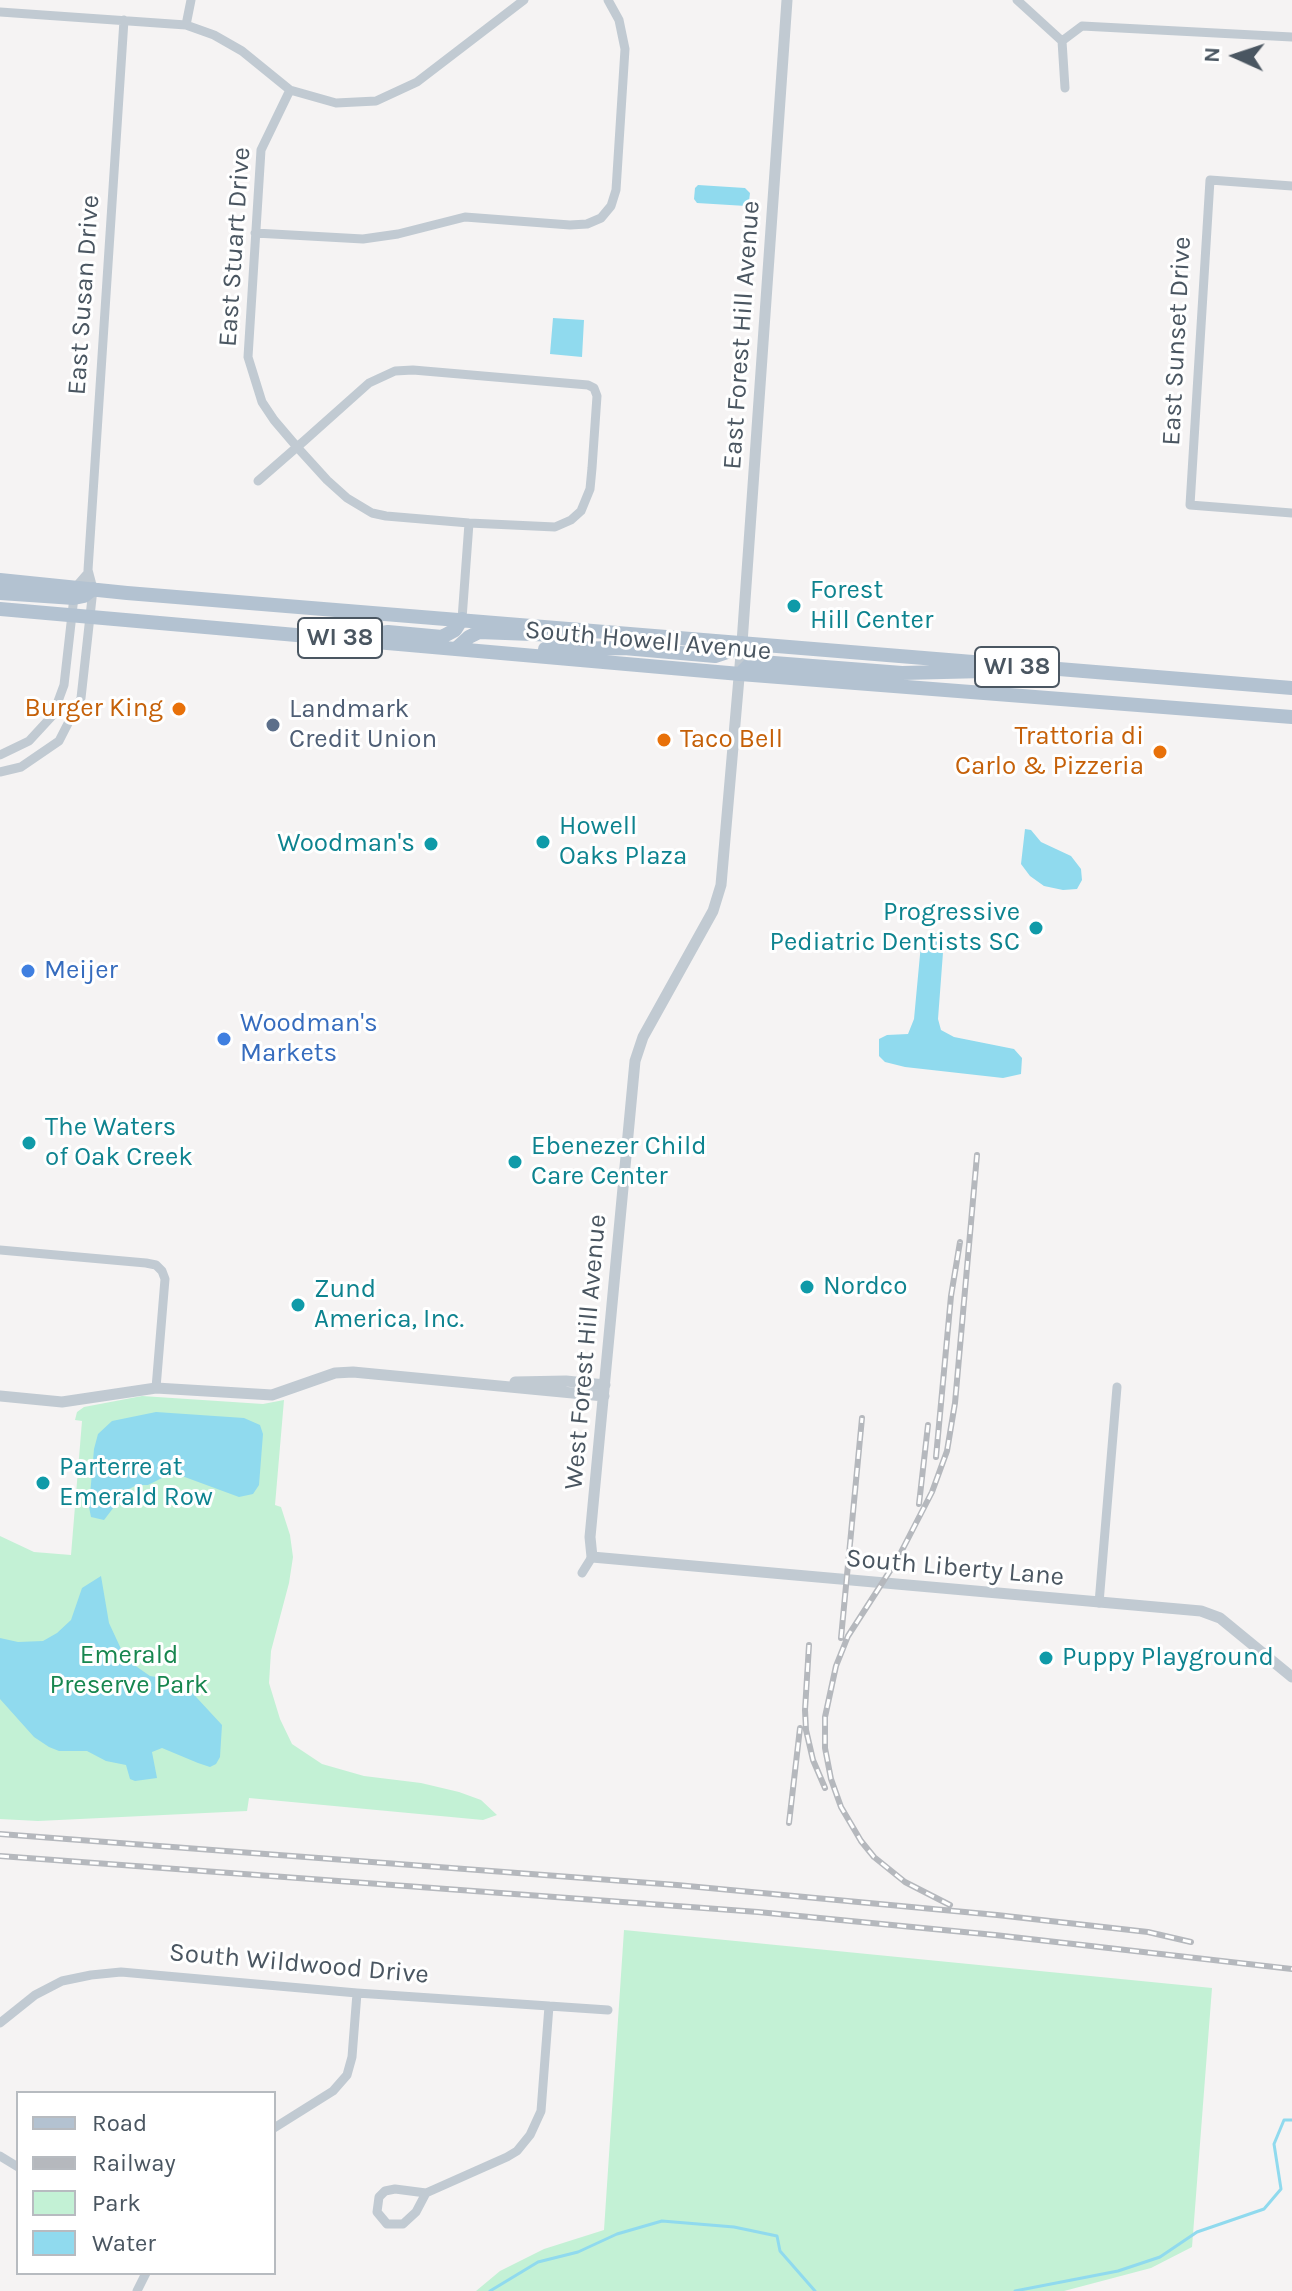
<!DOCTYPE html>
<style>
body{margin:0}
#map{position:relative;width:1292px;height:2291px;overflow:hidden;background:#f5f3f3;font-family:Karla,sans-serif}
canvas{display:block}
.legend{position:absolute;left:16px;top:2091px;width:260px;height:184px;box-sizing:border-box;background:#fff;border:2px solid #b7bbc0;margin:0;padding:10px 14px;list-style:none;font-size:24px;color:#4a5661}
.legend li{display:flex;align-items:center;gap:16px;height:40px}
.legend b{width:40px;border:2px solid #b7bbc0}
.north{position:absolute;left:1196px;top:16px;width:80px;height:80px;-webkit-text-stroke:6px #fff;paint-order:stroke;rotate:273deg;font-size:22px;font-weight:700;line-height:32px;text-align:center;color:#4a5661}
.north::after{content:'';display:block;margin:auto;width:28px;height:36px;background:#4a5661;clip-path:polygon(50% 0,100% 100%,50% 72%,0 100%)}
</style>
<div id="map">
<canvas width="1292" height="2291"></canvas>
<ul class="legend">
<li><b style="height:10px;background:#b3c2d1"></b>Road</li>
<li><b style="height:10px;background:#b5b8bd"></b>Railway</li>
<li><b style="height:22px;background:#c3f1d5"></b>Park</li>
<li><b style="height:22px;background:#90daee"></b>Water</li>
</ul>
<div class="north">N</div>
</div>
<script>
const ctx = document.querySelector('canvas').getContext('2d');
ctx.lineJoin = 'round';
function fill(path, color) { ctx.fillStyle = color; ctx.fill(path, 'evenodd'); }
const poly = rows => new Path2D(rows.map(r => 'M' + r).join(''));
function trace(path, color, width, dash) { ctx.strokeStyle = color; ctx.lineWidth = width; ctx.lineCap = dash ? 'butt' : 'round'; ctx.setLineDash(dash || []); ctx.stroke(path); }
function write(font, color, halo, rows, align = 'center') {
  ctx.font = font + ' Karla,sans-serif'; ctx.lineWidth = 6; ctx.setLineDash([]); ctx.textBaseline = 'middle'; ctx.strokeStyle = halo; ctx.fillStyle = color; for (const [text, x, y, turn = 0] of rows) {
    ctx.save(); ctx.translate(x, y); ctx.rotate((+turn || 0) * Math.PI / 180); ctx.textAlign = isNaN(turn) ? turn : align; if (halo) ctx.strokeText(text, 0, 0); ctx.fillText(text, 0, 0); ctx.restore();
  }
}
const green = poly([
 [142,1396,263,1404,284,1400,275,1505,281,1507,290,1535,293,1557,289,1583,271,1651,269,1683,280,1719,292,1744,322,1764,364,1776,421,1783,459,1792,481,1800,497,1815,483,1820,249,1798,247,1811,38,1821,0,1819,0,1536,34,1552,71,1555,82,1421,75,1420,77,1412,84,1407],
 [624,1930,1212,1988,1192,2247,1151,2268,1064,2291,476,2291,500,2271,544,2249,604,2230]
]);
const water = poly([
 [698,185,745,188,750,193,749,201,746,206,697,203,694,199,695,188],
 [553,318,584,320,582,357,550,354],
 [1025,829,1031,830,1041,842,1071,856,1081,869,1082,880,1077,889,1063,890,1044,886,1030,876,1021,864],
 [936,933,944,939,938,1019,941,1030,954,1037,1014,1049,1022,1058,1021,1074,1003,1078,905,1067,885,1062,879,1056,879,1039,887,1035,908,1034,914,1019,921,944,925,936],
 [156,1412,244,1418,260,1425,263,1434,259,1485,253,1494,239,1497,182,1476,166,1476,148,1485,137,1485,127,1490,104,1520,91,1517,89,1507,94,1449,98,1434,112,1421],
 [101,1576,109,1623,122,1651,130,1662,150,1676,175,1680,185,1685,222,1725,220,1757,216,1764,210,1767,198,1763,162,1748,152,1752,157,1778,135,1781,130,1779,126,1765,106,1761,87,1751,59,1751,49,1747,34,1737,0,1699,0,1638,18,1642,43,1641,57,1633,71,1620,82,1588]
]);
const stream = poly([
 [490,2291,538,2262,578,2252,617,2234,662,2221,734,2227,777,2236,780,2251,815,2291],
 [1015,2291,1118,2271,1160,2257,1197,2232,1264,2209,1281,2189,1274,2144,1284,2120,1292,2120]
]);
const minor = poly([
 [1017,0,1062,41,1065,88],
 [0,12,186,25,214,35,242,51,290,90,336,103,376,101,417,82,524,0],
 [186,25,191,0],
 [1062,41,1082,26,1292,37],
 [1292,186,1210,180,1190,505,1292,513],
 [255,233,363,239,398,234,465,217,570,225,587,224,601,218,611,206,616,190,625,49,619,20,608,0],
 [258,481,297,447,304,441,369,383,395,371,413,370,588,385,594,388,597,396,592,468,590,489,581,511,571,520,555,527,469,523,386,516,372,513,347,498,327,480,297,447,274,420,262,402,248,357,261,150,290,90],
 [462,619,469,523],
 [0,755,29,741,53,715,64,685,75,588,88,573],
 [0,772,21,767,59,741,81,698,93,589,88,570,124,20],
 [0,1250,146,1263,156,1265,162,1271,165,1279,156,1388],
 [582,1573,592,1557],
 [1099,1603,1117,1387],
 [0,2023,35,1995,62,1981,91,1975,121,1972,357,1993,608,2010],
 [274,2128,333,2091,347,2075,352,2057,357,1993],
 [0,2156,18,2167],
 [426,2193,416,2212,403,2224,387,2224,377,2212,379,2197,385,2191,395,2189,426,2193,507,2157,517,2151,530,2135,541,2111,549,2006],
 [137,2291,146,2273]
]);
const tertiary = poly([
 [787,0,742,643,721,885,713,911,643,1037,635,1061,590,1537,592,1557,1201,1611,1220,1618,1292,1677],
 [515,1382,566,1381,605,1385],
 [0,1396,62,1402,156,1388,272,1395,335,1373,353,1372,604,1396]
]);
const primary = poly([
 [0,580,127,593,1292,688],
 [0,593,74,598,84,596,93,589],
 [0,609,740,674,1292,717],
 [370,635,388,632,442,637,455,630,462,619],
 [457,648,469,637,479,632,558,635],
 [545,649,624,648,715,656,733,650,742,643],
 [740,674,749,665,761,662,902,673,985,671]
]);
const rail = poly([
 [936,1457,951,1296,960,1242],
 [919,1504,928,1425],
 [841,1638,862,1418],
 [809,1645,805,1710,806,1730,813,1760,825,1788],
 [789,1823,800,1728],
 [0,1834,677,1885,997,1915,1148,1932,1191,1942],
 [0,1856,758,1912,995,1935,1292,1969],
 [950,1905,905,1882,874,1857,861,1841,841,1807,831,1779,825,1748,825,1717,836,1666,848,1636,897,1560,932,1492,947,1451,955,1403,977,1155]
]);
const markers = [
 [794,606,8,"#0f9aa8"],
 [179,709,8,"#e8710a"],
 [273,725,8,"#5c6f8a"],
 [664,740,8,"#e8710a"],
 [1160,752,8,"#e8710a"],
 [543,842,8,"#0f9aa8"],
 [431,844,8,"#0f9aa8"],
 [1036,928,8,"#0f9aa8"],
 [28,971,8,"#3f7fe0"],
 [224,1039,8,"#3f7fe0"],
 [29,1143,8,"#0f9aa8"],
 [515,1162,8,"#0f9aa8"],
 [807,1287,8,"#0f9aa8"],
 [298,1305,8,"#0f9aa8"],
 [43,1483,8,"#0f9aa8"],
 [1046,1658,8,"#0f9aa8"]
];
const shields = [
 [340,638,84],
 [1017,667,84]
];
const shieldNames = [
 ["WI 38",340,638],
 ["WI 38",1017,667]
];
const streetNames = [
 ["East Stuart Drive",235,247,-86],
 ["East Susan Drive",84,295,-86],
 ["East Forest Hill Avenue",742,335,-86],
 ["East Sunset Drive",1177,341,-87],
 ["South Howell Avenue",648,641,5],
 ["West Forest Hill Avenue",586,1352,-85],
 ["South Liberty Lane",955,1568,5],
 ["South Wildwood Drive",299,1964,5]
];
const cultureNames = [
 ["Forest",810,591],
 ["Hill Center",810,621],
 ["Howell",559,827],
 ["Oaks Plaza",559,857],
 ["Woodman's",415,844,"right"],
 ["Progressive",1020,913,"right"],
 ["Pediatric Dentists SC",1020,943,"right"],
 ["The Waters",45,1128],
 ["of Oak Creek",45,1158],
 ["Ebenezer Child",531,1147],
 ["Care Center",531,1177],
 ["Nordco",823,1287],
 ["Zund",314,1290],
 ["America, Inc.",314,1320],
 ["Parterre at",59,1468],
 ["Emerald Row",59,1498],
 ["Puppy Playground",1062,1658]
];
const foodNames = [
 ["Burger King",163,709],
 ["Trattoria di",1144,737],
 ["Carlo & Pizzeria",1144,767],
 ["Taco Bell",680,740,"left"]
];
const serviceNames = [
 ["Landmark",289,710],
 ["Credit Union",289,740]
];
const shopNames = [
 ["Meijer",44,971],
 ["Woodman's",240,1024],
 ["Markets",240,1054]
];
const parkNames = [
 ["Emerald",129,1656],
 ["Preserve Park",129,1686]
];
fill(green, '#c3f1d5');
fill(water, '#90daee');
trace(stream, '#90daee', 3);
trace(minor, '#c1cad2', 9);
trace(tertiary, '#c1cad2', 11);
trace(primary, '#b3c2d1', 14);
trace(rail, '#b5b8bd', 6);
trace(rail, '#fff', 3, [9]);
for (const [x, y, r, color] of markers) { const dot = new Path2D(); dot.arc(x, y, r, 0, 2 * Math.PI); ctx.fillStyle = color; ctx.fill(dot); trace(dot, '#fff', 3); }
for (const [x, y, w] of shields) { const box = new Path2D(); box.roundRect(x - w / 2, y - 20, w, 40, 6); ctx.fillStyle = '#fff'; ctx.fill(box); trace(box, '#4a5661', 2); }
write('bold 24px', '#4a5661', null, shieldNames);
write('26px', '#4a5661', '#fff', streetNames);
write('26px', '#0d838f', '#fff', cultureNames, 'left');
write('26px', '#c56008', '#fff', foodNames, 'right');
write('26px', '#4e5e75', '#fff', serviceNames, 'left');
write('26px', '#366cbe', '#fff', shopNames, 'left');
write('26px', '#17864f', '#fff', parkNames);
</script>
